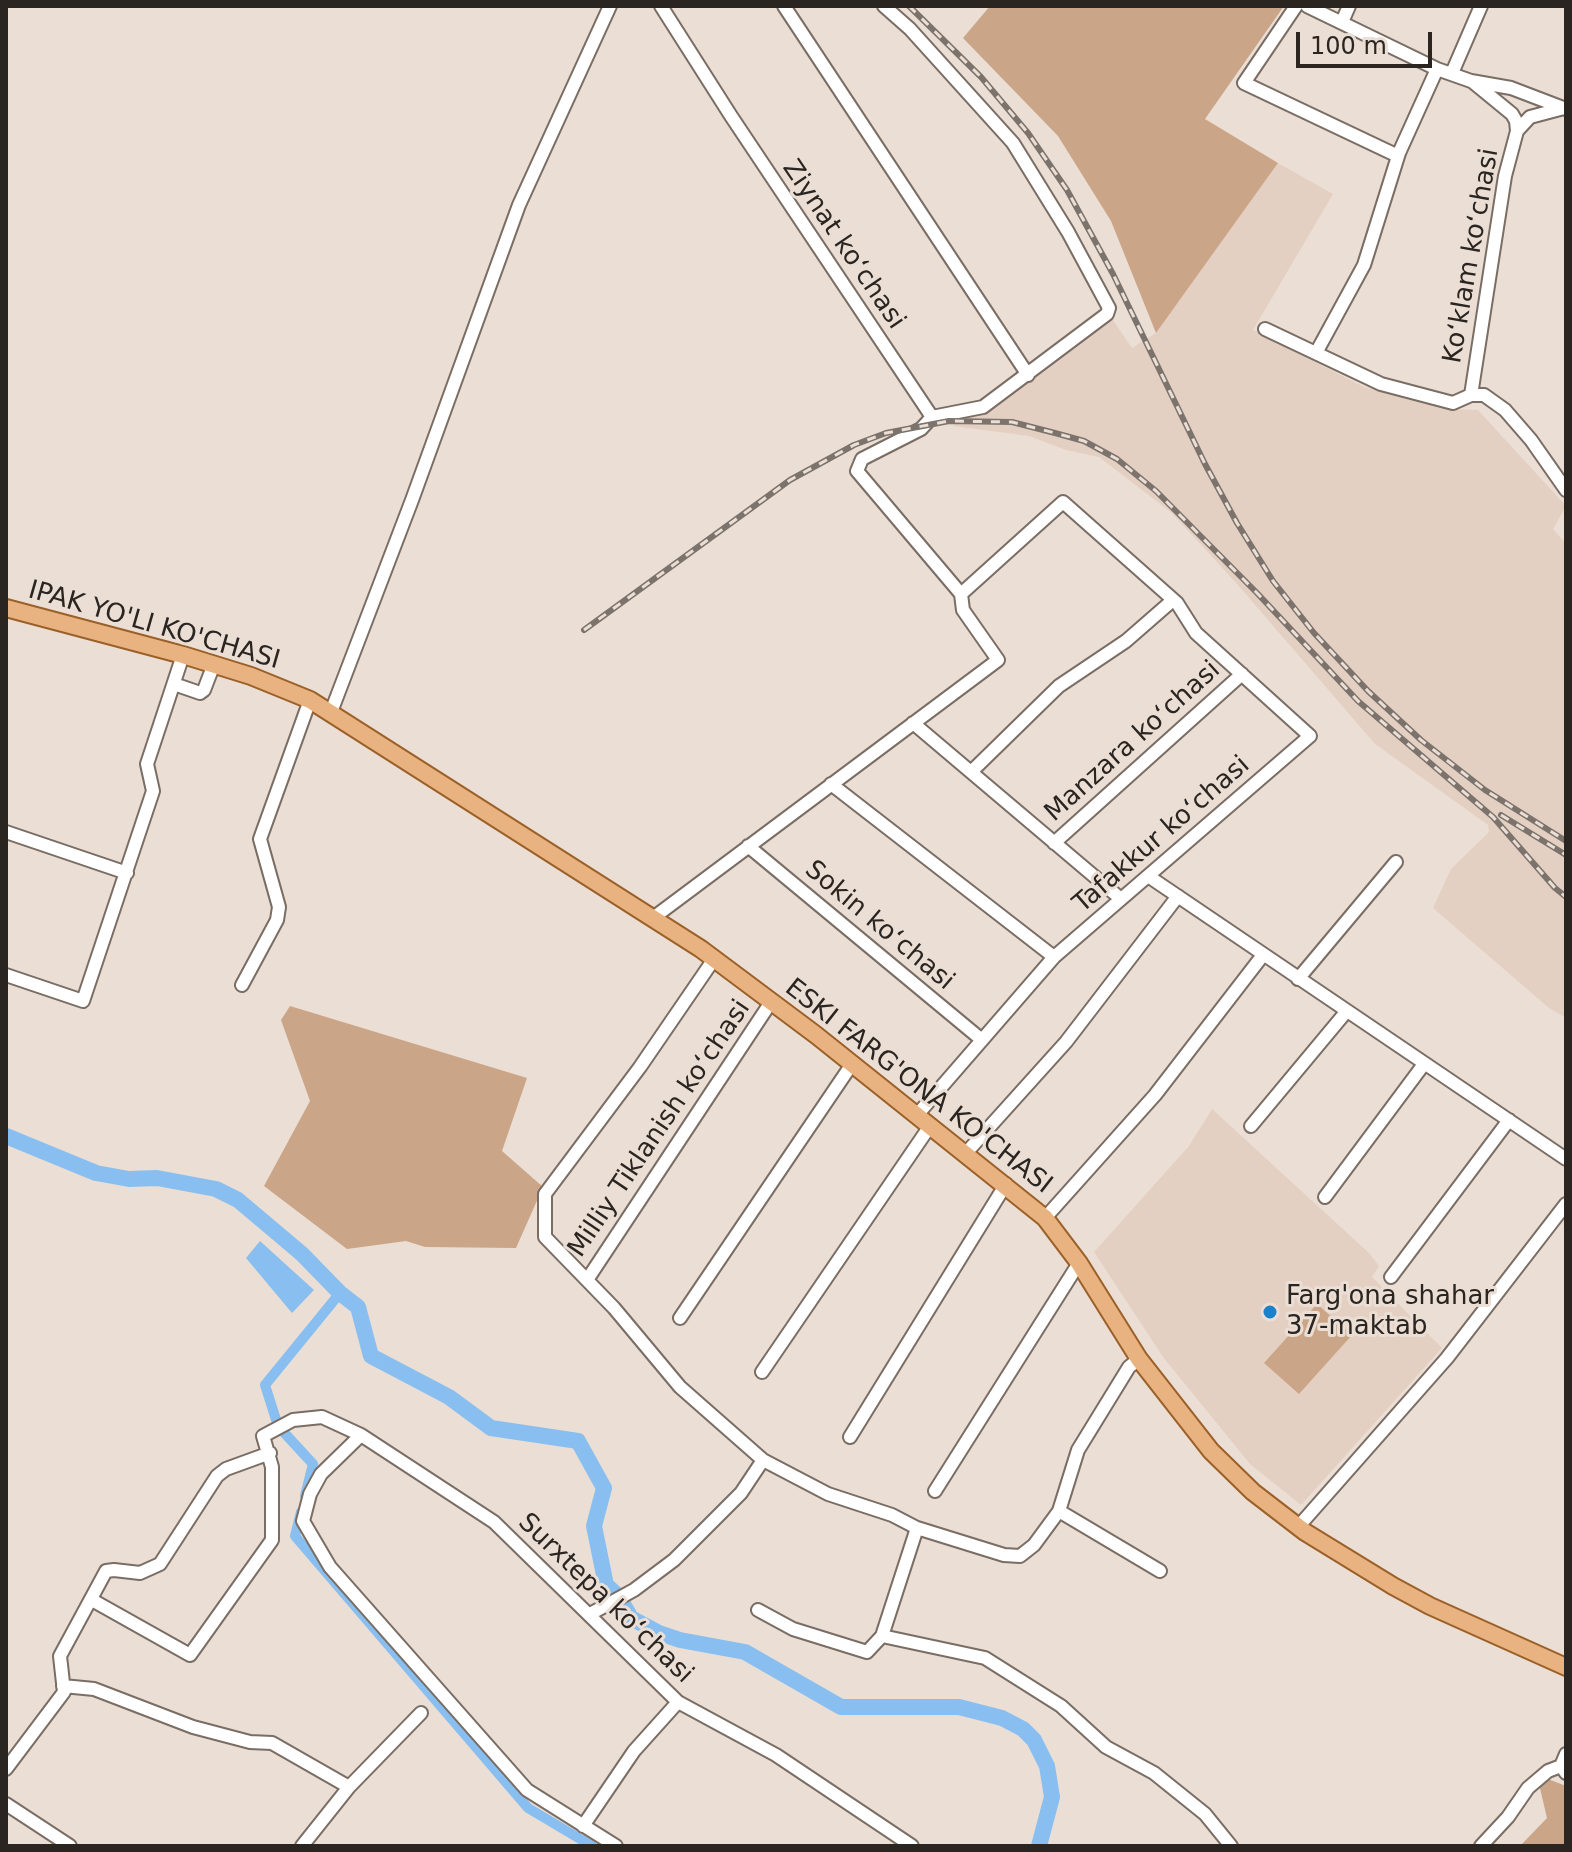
<!DOCTYPE html>
<meta charset="utf-8">
<style>
body{margin:0}
#map{position:relative;width:1572px;height:1852px;overflow:hidden;background:#ebded4;font-family:"DejaVu Sans",sans-serif}
canvas{display:block}
.frame{position:absolute;inset:0;border:8px solid #2a2521;pointer-events:none}
.scale{position:absolute;left:1296px;top:32px;width:136px;height:36px;box-sizing:border-box;border:4px solid #2a2521;border-top:0;padding-left:10px;font-size:24px;line-height:28px;white-space:nowrap;color:#2a2521;-webkit-text-stroke:6px #ebded4;paint-order:stroke}
</style>
<div id="map">
<canvas width="1572" height="1852"></canvas>
<div class="frame"></div>
<div class="scale">100 m</div>
</div>
<script>
const ctx = document.querySelector('canvas').getContext('2d');
ctx.lineJoin = 'round';
function fill(path, color) { ctx.fillStyle = color; ctx.fill(path, 'evenodd'); }
const poly = rows => new Path2D(rows.map(r => 'M' + r).join(''));
function trace(path, color, width, dash) { ctx.strokeStyle = color; ctx.lineWidth = width; ctx.lineCap = dash ? 'butt' : 'round'; ctx.setLineDash(dash || []); ctx.stroke(path); }
function write(font, color, halo, rows, align = 'center') {
  ctx.font = font + ' "DejaVu Sans",sans-serif'; ctx.lineWidth = 6; ctx.setLineDash([]); ctx.textBaseline = 'middle'; ctx.strokeStyle = halo; ctx.fillStyle = color; for (const [text, x, y, turn = 0] of rows) {
    ctx.save(); ctx.translate(x, y); ctx.rotate((+turn || 0) * Math.PI / 180); ctx.textAlign = isNaN(turn) ? turn : align; if (halo) ctx.strokeText(text, 0, 0); ctx.fillText(text, 0, 0); ctx.restore();
  }
}
const built = poly([
 [1278,163,1333,194,1253,330,1364,387,1449,409,1478,410,1566,506,1553,529,1566,544,1566,1018,1549,1008,1433,908,1451,869,1489,832,1488,825,1375,744,1237,584,1172,513,1099,457,1066,450,1029,436,953,426,1106,310,1132,348,1156,333],
 [1212,1109,1369,1253,1379,1266,1372,1277,1442,1348,1301,1505,1250,1464,1163,1357,1094,1252,1189,1146]
]);
const green = poly([
 [990,6,1284,6,1205,119,1278,163,1156,333,1111,221,1058,136,963,38],
 [290,1006,527,1078,502,1151,543,1187,516,1248,425,1247,406,1241,347,1249,264,1186,310,1101,281,1020],
 [1317,1304,1352,1335,1299,1394,1264,1363],
 [1548,1779,1566,1786,1566,1846,1520,1846,1547,1818,1539,1784]
]);
const water = poly([
 [260,1241,314,1290,292,1313,246,1258]
]);
const canal = poly([
 [305,1496,313,1464,278,1426,265,1385,340,1293],
 [301,1512,295,1536,528,1808,592,1846]
]);
const river = poly([
 [6,1136,96,1173,129,1179,157,1178,216,1189,238,1200,302,1254,340,1293,358,1307,371,1356,449,1397,491,1428,578,1441,604,1488,594,1526,606,1585,619,1597,631,1618,659,1633,680,1640,745,1652,841,1707,959,1707,1002,1718,1023,1729,1034,1740,1047,1766,1052,1797,1039,1846]
]);
const minor = poly([
 [661,6,731,116,932,417],
 [784,6,1028,375],
 [884,6,910,29,1013,143,1068,232,1109,308,1107,314,983,407,932,417],
 [1296,6,1244,83,1398,156],
 [1307,6,1437,69,1471,81,1511,88,1566,109],
 [1342,22,1349,6],
 [1452,73,1481,6],
 [1473,82,1512,114,1516,121,1517,131],
 [1265,329,1381,384,1453,403,1471,395,1484,395,1505,410,1531,440,1566,490],
 [1316,353,1364,265,1399,153,1437,69],
 [1471,395,1505,176,1517,131,1530,117,1564,108],
 [932,417,921,429,862,459,857,471,961,594],
 [174,684,200,693,204,690,214,664],
 [331,712,412,500,519,205,610,6],
 [913,723,1121,899],
 [971,772,1059,686,1126,641,1173,600],
 [831,784,1054,957],
 [6,832,127,873],
 [1054,843,1242,674],
 [748,846,982,1040],
 [1148,876,1566,1159],
 [653,918,998,660,963,610,961,594,1063,502,1177,603,1196,633,1310,736,1054,957,917,1115],
 [714,959,640,1067,545,1194,545,1237,614,1308,680,1387,763,1460,828,1494,892,1515,917,1528],
 [6,975,83,1001,153,791,147,764,183,655],
 [1298,979,1396,862],
 [242,985,277,920,279,907,260,839,310,700],
 [1251,1126,1346,1012],
 [966,1153,1066,1042,1178,896],
 [1325,1197,1424,1064],
 [1045,1218,1155,1095,1263,955],
 [1391,1277,1509,1120],
 [587,1280,771,1002],
 [680,1318,852,1064],
 [1139,1359,1129,1367,1078,1450,1059,1511,1160,1571],
 [762,1372,930,1126],
 [361,1435,321,1474,310,1494,303,1521,330,1567,527,1790,616,1846],
 [850,1437,1006,1184],
 [935,1491,1079,1263],
 [1298,1527,1447,1358,1566,1204],
 [92,1600,190,1655,272,1540,272,1467,263,1436,293,1420,322,1417,361,1435,494,1522,678,1702,776,1755,912,1846],
 [758,1610,793,1629,867,1652,882,1636,917,1528,1004,1555,1020,1556,1034,1545,1059,1511],
 [590,1614,634,1590,674,1560,741,1493,763,1460],
 [882,1636,985,1658,1061,1706,1106,1747,1154,1773,1205,1814,1231,1846],
 [63,1686,94,1689,193,1727,250,1742,272,1743,349,1787],
 [1566,1754,1561,1766,1566,1773],
 [6,1769,64,1692,60,1656,106,1571,114,1570,140,1573,160,1564,217,1476,226,1469,270,1453],
 [6,1804,70,1846],
 [583,1826,634,1751,678,1702],
 [302,1846,349,1787,421,1713],
 [1481,1846,1508,1817,1528,1788,1548,1771,1561,1766]
]);
const major = poly([
 [6,608,183,655,251,676,310,700,701,949,816,1035,1045,1218,1079,1263,1139,1359,1211,1451,1253,1492,1305,1532,1393,1586,1430,1606,1566,1667]
]);
const rail = poly([
 [909,6,981,77,1028,133,1067,190,1113,274,1205,464,1237,523,1273,581,1314,633,1368,691,1421,740,1485,790,1566,841],
 [584,630,790,480,854,445,886,433,949,421,1012,422,1055,433,1084,441,1117,459,1156,491,1257,593,1358,701,1493,817,1555,888,1566,897],
 [1501,815,1566,855]
]);
const markers = [
 [1270,1312,8,"#1a82cc"]
];
const streetNames = [
 ["Ziynat koʻchasi",843,245,56],
 ["Koʻklam koʻchasi",1472,256,-80],
 ["IPAK YO'LI KO'CHASI",154,626,16],
 ["Manzara koʻchasi",1133,742,-42],
 ["Tafakkur koʻchasi",1162,835,-41],
 ["Sokin koʻchasi",879,926,40],
 ["ESKI FARG'ONA KO'CHASI",918,1087,38],
 ["Milliy Tiklanish koʻchasi",660,1129,-56],
 ["Surxtepa koʻchasi",605,1599,44]
];
const poiNames = [
 ["Farg'ona shahar",1286,1297],
 ["37-maktab",1286,1327]
];
fill(built, '#e4d0c2');
fill(green, '#cba587');
fill(water, '#88bff0');
trace(canal, '#88bff0', 10);
trace(river, '#88bff0', 16);
trace(minor, '#796d64', 16);
trace(major, '#9b6028', 20);
trace(minor, '#fff', 12);
trace(major, '#e8b380', 16);
trace(rail, '#7b736c', 6);
trace(rail, '#ebded4', 3, [9]);
for (const [x, y, r, color] of markers) { const dot = new Path2D(); dot.arc(x, y, r, 0, 2 * Math.PI); ctx.fillStyle = color; ctx.fill(dot); trace(dot, '#ebded4', 3); }
write('26px', '#2a2521', '#ebded4', streetNames);
write('26px', '#2a2521', '#ebded4', poiNames, 'left');
</script>
